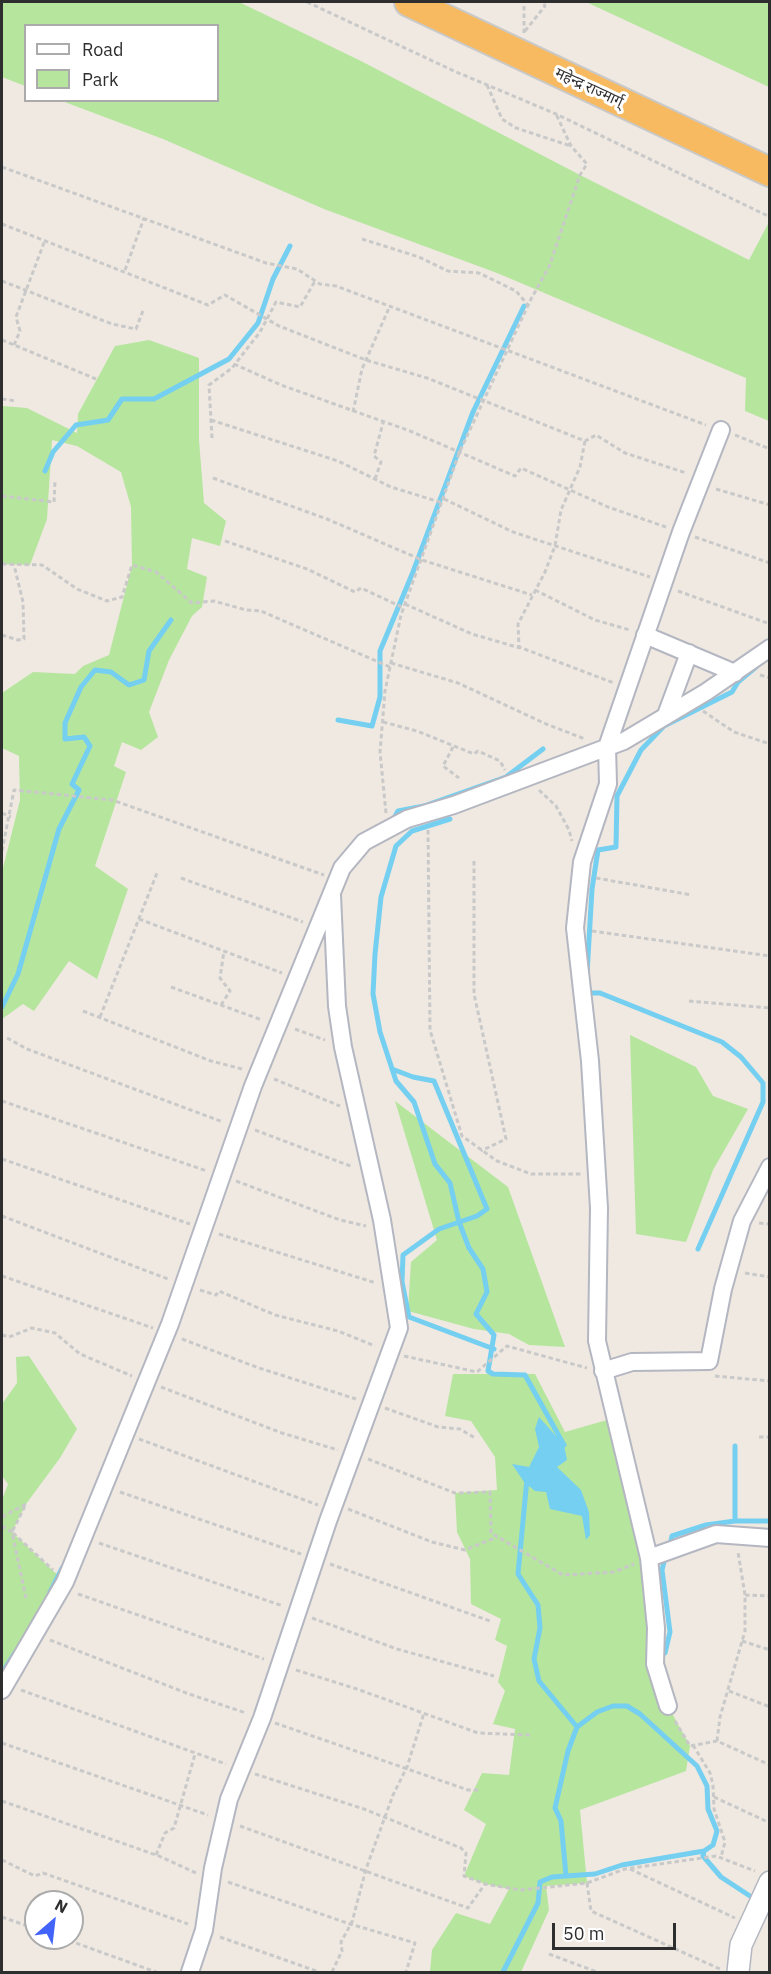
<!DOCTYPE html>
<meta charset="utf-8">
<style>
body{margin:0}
#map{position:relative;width:771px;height:1974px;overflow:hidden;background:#efe9e1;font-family:"IBM Plex Sans",sans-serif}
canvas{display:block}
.frame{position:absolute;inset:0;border:3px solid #2e2e2e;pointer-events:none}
.legend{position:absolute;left:24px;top:24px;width:195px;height:78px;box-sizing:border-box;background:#fff;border:2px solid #ababab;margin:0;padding:8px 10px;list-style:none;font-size:18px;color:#2e2e2e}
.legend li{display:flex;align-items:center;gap:12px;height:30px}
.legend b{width:30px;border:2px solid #ababab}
.north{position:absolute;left:24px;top:1890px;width:60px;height:60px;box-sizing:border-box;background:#fff;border:2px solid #ababab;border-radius:50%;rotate:28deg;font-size:16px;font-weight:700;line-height:24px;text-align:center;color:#2e2e2e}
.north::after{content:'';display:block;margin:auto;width:21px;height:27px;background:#4264fb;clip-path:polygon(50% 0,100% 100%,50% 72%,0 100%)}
.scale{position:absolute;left:552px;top:1923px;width:124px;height:27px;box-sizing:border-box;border:3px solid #2e2e2e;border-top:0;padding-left:8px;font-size:18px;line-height:21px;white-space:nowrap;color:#2e2e2e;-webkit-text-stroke:4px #fff;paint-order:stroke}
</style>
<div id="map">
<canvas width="771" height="1974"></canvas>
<div class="frame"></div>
<ul class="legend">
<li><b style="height:8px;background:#fff"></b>Road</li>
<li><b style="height:16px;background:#b6e59e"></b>Park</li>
</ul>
<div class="north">N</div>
<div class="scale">50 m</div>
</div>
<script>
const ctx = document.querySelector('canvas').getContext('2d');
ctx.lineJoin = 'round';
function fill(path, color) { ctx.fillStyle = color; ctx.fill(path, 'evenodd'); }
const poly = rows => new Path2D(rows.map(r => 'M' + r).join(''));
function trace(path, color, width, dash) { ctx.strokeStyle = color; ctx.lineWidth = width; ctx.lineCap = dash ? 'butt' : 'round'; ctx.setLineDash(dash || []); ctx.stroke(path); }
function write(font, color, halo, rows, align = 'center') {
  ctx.font = font + ' "IBM Plex Sans","Noto Sans Devanagari",sans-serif'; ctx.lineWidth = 6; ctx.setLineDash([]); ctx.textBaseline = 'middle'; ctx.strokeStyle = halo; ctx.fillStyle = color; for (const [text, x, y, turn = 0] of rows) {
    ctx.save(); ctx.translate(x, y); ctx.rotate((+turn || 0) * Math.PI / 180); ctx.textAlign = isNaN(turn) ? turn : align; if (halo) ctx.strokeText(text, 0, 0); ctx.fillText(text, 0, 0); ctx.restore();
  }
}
const green = poly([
 [2,2,239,2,359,60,580,175,749,260,769,222,769,421,745,411,746,378,497,273,324,209,163,139,62,101,218,100,218,26,26,26,25,86,2,77],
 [586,2,769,2,769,87],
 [149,340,199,358,199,440,204,503,226,521,220,546,192,538,187,569,207,577,202,607,192,616,169,660,149,712,158,737,141,750,122,742,114,766,126,772,95,866,128,889,97,979,69,961,34,1011,23,1004,2,1019,2,872,20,800,19,756,2,748,2,693,33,672,75,674,83,666,109,655,132,565,131,507,121,472,77,446,52,440,47,519,30,565,2,564,2,406,27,408,77,433,78,414,115,346],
 [630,1035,696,1067,713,1096,748,1109,713,1170,686,1242,636,1234],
 [395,1101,508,1187,565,1347,529,1345,509,1334,474,1329,408,1311,411,1262,437,1240],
 [29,1356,77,1429,60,1458,26,1504,12,1532,65,1582,2,1690,2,1500,8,1484,2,1476,2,1404,17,1383,16,1357],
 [453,1374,535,1374,565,1432,614,1418,631,1490,668,1706,690,1746,686,1771,580,1810,587,1883,546,1886,549,1910,521,1972,430,1972,432,1950,456,1913,490,1924,509,1889,485,1884,464,1876,486,1824,464,1810,482,1773,509,1775,515,1729,493,1724,505,1691,498,1682,507,1646,495,1640,501,1619,471,1604,470,1559,457,1532,455,1493,497,1490,495,1457,471,1421,445,1416]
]);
const water = poly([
 [539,1417,564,1445,567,1460,557,1467,581,1490,589,1512,590,1535,586,1540,582,1516,550,1509,546,1492,535,1491,524,1482,512,1464,529,1467,539,1447,535,1429]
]);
const stream = poly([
 [45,471,53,452,76,425,108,420,122,399,154,399,229,359,258,323,273,279,290,246],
 [338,720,372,726,380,697,380,651,413,572,473,412,524,306],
 [450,819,412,831,396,846,381,897,375,954,373,994,380,1032,396,1081,414,1102,435,1164,450,1183,459,1222,469,1248,483,1269,487,1292,476,1314,494,1335,488,1371,493,1374,525,1375,564,1445],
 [393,820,398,811,424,806,506,777,543,749],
 [587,974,592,889,598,850,616,847,617,796,641,750,664,726,732,692,738,682,756,667],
 [588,989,590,993,600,993,722,1042,741,1057,763,1083,763,1102,698,1249],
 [2,1007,18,974,59,829,79,790,72,784,90,746,84,737,65,739,65,723,81,687,95,670,111,672,129,685,144,680,149,651,171,620],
 [392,1069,413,1077,434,1081,487,1209,477,1216,439,1229,403,1255,402,1282,409,1317,494,1349],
 [735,1446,735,1521,770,1521],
 [527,1479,518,1574,538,1605,540,1628,534,1659,539,1681,577,1727,568,1751,555,1808,561,1821,566,1876],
 [670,1545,672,1536,706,1525,735,1521],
 [50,1592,62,1568],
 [665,1653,670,1632,662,1570,665,1558],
 [2,1673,14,1654],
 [577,1727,597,1712,613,1706,627,1706,640,1714,697,1766,707,1786,708,1809,717,1831,713,1845,704,1851,703,1856,721,1877,753,1898,755,1896],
 [503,1972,538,1903,540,1882,552,1877,595,1874,622,1865,704,1851]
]);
const path = poly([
 [307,2,454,71,556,114,770,217],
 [525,31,545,6,543,2],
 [524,33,524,2],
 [487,85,502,119,516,128,571,146],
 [2,167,266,263,297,269,320,284,336,286,706,425],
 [2,224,208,305,225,295,279,326,366,360,427,378,585,441,596,435,625,453,686,473],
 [362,239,419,257,448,271,479,273,516,291,528,305],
 [125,270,144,218],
 [2,281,112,324,136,329,144,308],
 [2,340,96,379],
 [14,345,20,331,16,317,45,240],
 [234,364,281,385,410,431,515,476,521,468,608,507,666,527],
 [2,399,16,401],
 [353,412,362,369,389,308],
 [211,420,338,461,391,487,443,503],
 [735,435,770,449],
 [212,438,209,385,232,368,260,332,276,302,300,307,315,281],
 [585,441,580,467,561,510,555,546,545,572,518,624,519,647,614,683],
 [213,478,327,519,422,560,532,595],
 [375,479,381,462,374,456,383,423],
 [716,489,770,505],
 [2,496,54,502,55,482],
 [444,499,513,532,650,577],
 [695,537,770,563],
 [225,541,307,569,355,592,361,588,404,608],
 [2,564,42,565,77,589,107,601,122,597,132,565,156,572,192,603,214,601,246,610,261,611,390,667],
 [535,590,595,620,630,630],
 [678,591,770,624],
 [405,604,472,634,520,648],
 [2,635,18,640,24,639,23,602,14,565],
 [391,663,458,683,546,724,585,739],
 [760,675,770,678],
 [703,711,734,732,770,744],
 [383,722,417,731,474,754,478,751,500,761,505,770],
 [453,747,443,766,459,778],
 [539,790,556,806,569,830,572,841],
 [2,813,11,817],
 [386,813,380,752,385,691,401,615,460,451,531,299,549,267,580,175,587,164,571,146,556,114],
 [428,830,430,1030,462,1136,497,1161,531,1174,581,1174],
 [2,851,14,790,112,800,324,875],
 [474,861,474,994,506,1139,481,1151],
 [181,878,303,922],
 [596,878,692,895],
 [139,919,282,973],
 [592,931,770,956],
 [171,987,262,1020],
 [689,1001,770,1008],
 [221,1005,230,991,220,978,224,951],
 [83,1011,211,1061,242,1069],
 [100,1017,157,873],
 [295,1029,325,1040],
 [7,1038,27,1049,223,1122],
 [274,1079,340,1106],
 [2,1101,207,1171],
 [255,1130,353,1167],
 [2,1159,190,1224],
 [236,1181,340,1220,366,1226],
 [2,1216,168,1279],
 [759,1223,770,1224],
 [219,1234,376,1283],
 [745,1273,770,1277],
 [2,1276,153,1328],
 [200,1290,216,1295,219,1291,275,1315,338,1331,375,1346],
 [2,1335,9,1337,32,1328,55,1333,80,1354,132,1376],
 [182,1339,259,1368,356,1399],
 [404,1356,477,1372,507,1346,587,1368],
 [715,1376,770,1381],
 [161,1387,282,1433,338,1450],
 [385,1408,438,1427,460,1429,475,1438],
 [759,1437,770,1437],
 [139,1439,318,1505],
 [368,1459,455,1493,490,1492,491,1533,563,1575,614,1572,634,1564],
 [120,1492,301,1554],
 [348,1509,432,1542,465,1550,497,1537],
 [2,1517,26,1504,12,1532,53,1570],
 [2,1526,12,1532,26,1598],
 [99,1543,283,1606],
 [330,1564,490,1621],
 [78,1594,264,1659],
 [745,1595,770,1596],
 [312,1618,397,1649,494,1676],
 [50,1640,189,1694,246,1713],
 [742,1641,770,1650],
 [296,1670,357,1689,478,1733,530,1735],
 [21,1690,226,1764],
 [729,1691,770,1707],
 [675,1721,690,1746,717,1741,770,1765],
 [275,1723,468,1790,481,1790],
 [717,1741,720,1717,745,1631,745,1595,738,1552],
 [2,1743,208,1815],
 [693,1745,710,1773,713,1785,714,1809,725,1842,721,1857],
 [255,1774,364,1809,461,1848,466,1853,464,1876,485,1884,521,1890,587,1883,625,1869,716,1856,755,1871],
 [714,1797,770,1823],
 [2,1801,159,1856,196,1873],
 [240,1826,468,1908,485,1884],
 [156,1855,165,1833,174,1828,195,1754],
 [2,1860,35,1876,43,1873,188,1924],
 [630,1869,735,1918],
 [228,1882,350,1924,415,1943,406,1972],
 [587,1883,591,1911,720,1969],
 [2,1917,36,1929],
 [220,1937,319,1972],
 [62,1938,156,1972],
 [549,1954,597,1972],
 [332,1972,342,1951,341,1942,352,1922,366,1869,393,1795,407,1767,424,1713]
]);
const minor = poly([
 [645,635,735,673],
 [666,715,689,653],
 [603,1371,632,1362,709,1361,723,1289,742,1221,770,1167],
 [649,1558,716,1534,770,1538],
 [2,1690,65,1582,170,1324,253,1086,342,868,364,842,407,819,454,805,624,741,706,692,770,648],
 [668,1706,655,1664,656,1628,649,1558,597,1341,599,1208,590,1061,575,928,582,862,608,784,607,747,681,532,721,430],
 [190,1972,204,1930,213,1868,229,1799,262,1718,328,1521,399,1328,382,1220,343,1047,337,1006,332,895]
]);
const tertiary = poly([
 [738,1972,741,1945,770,1882]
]);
const trunk = poly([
 [409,2,770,172]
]);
const streetNames = [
 ["महेन्द्र राज्मार्ग्",589,88,25]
];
fill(green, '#b6e59e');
fill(water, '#75cff0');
trace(stream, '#75cff0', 5);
trace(minor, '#b4b7c1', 20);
trace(tertiary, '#b4b7c1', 24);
trace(trunk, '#c9c9c9', 32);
trace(path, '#c9c9c9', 3, [4.5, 3]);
trace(minor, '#fff', 16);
trace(tertiary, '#fff', 21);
trace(trunk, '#f8ba60', 28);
write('15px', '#2e2e2e', '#fff', streetNames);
</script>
